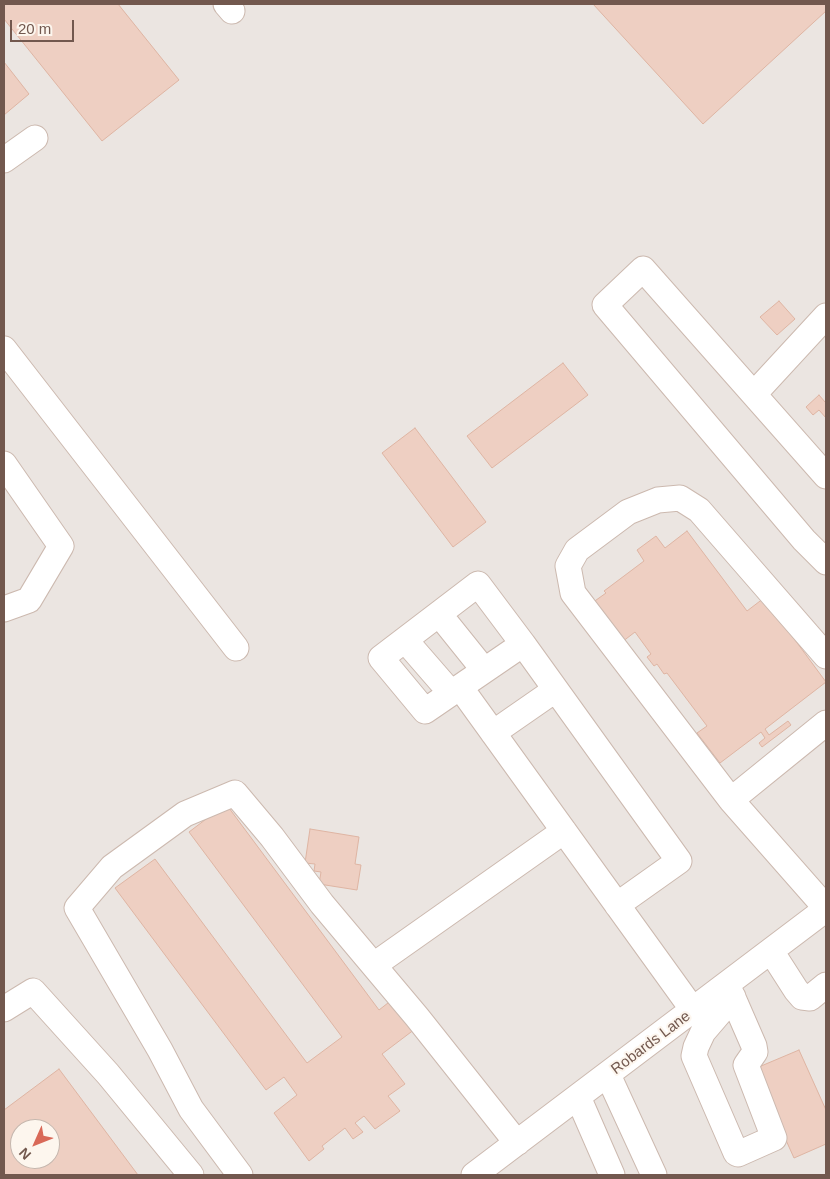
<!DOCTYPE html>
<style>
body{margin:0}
#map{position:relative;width:830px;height:1179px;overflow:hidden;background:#faf2e8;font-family:Arial,sans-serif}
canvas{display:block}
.frame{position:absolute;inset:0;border:5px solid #72584e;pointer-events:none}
.north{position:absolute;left:10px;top:1119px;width:50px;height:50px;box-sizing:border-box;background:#fdf6ee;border:1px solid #c5b7ae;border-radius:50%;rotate:226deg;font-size:14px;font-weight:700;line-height:20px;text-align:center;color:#72584e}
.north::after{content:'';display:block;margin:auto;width:18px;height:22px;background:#d96958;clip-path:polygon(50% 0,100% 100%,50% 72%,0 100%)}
.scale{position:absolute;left:10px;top:20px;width:64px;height:22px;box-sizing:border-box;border:2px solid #72584e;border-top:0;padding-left:6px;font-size:15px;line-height:18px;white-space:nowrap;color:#72584e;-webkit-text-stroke:4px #fdf6ee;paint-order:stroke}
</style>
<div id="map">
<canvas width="830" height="1179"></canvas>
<div class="frame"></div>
<div class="north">N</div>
<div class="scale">20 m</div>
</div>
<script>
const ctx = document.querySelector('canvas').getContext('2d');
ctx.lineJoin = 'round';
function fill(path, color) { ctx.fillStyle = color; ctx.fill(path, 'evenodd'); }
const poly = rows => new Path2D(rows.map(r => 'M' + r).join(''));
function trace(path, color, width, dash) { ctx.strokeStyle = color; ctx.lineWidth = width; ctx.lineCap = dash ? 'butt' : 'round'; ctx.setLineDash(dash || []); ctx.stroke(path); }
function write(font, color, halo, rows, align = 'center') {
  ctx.font = font + ' Arial,sans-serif'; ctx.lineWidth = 4; ctx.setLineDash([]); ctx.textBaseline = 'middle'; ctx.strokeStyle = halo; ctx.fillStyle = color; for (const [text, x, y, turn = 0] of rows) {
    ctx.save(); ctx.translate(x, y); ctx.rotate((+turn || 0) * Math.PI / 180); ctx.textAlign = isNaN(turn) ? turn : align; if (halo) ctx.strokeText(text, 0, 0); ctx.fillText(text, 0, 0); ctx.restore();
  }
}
const industrial = poly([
 [4,4,826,4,826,1175,4,1175],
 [20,1129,50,1129,50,1159,20,1159]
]);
const building = poly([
 [4,4,118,4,179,80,102,141,4,19,4,4],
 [593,4,826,4,826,11,703,124,593,4],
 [4,62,29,94,4,115,4,62],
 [779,301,795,319,777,335,760,317,779,301],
 [563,363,588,395,492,468,467,436,563,363],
 [819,395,825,402,826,401,826,418,819,410,813,415,806,407,819,395],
 [415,428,486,522,453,547,382,453,415,428],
 [687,531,747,611,764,598,826,682,765,729,769,735,788,721,791,725,762,747,759,743,765,738,761,732,720,763,697,733,707,726,667,673,664,674,657,664,654,666,647,657,651,654,635,632,622,642,592,603,606,593,604,591,644,561,637,550,656,536,665,548,687,531],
 [226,804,379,1010,393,999,415,1029,382,1054,405,1084,388,1096,400,1111,375,1129,364,1116,355,1123,363,1132,353,1139,345,1128,322,1146,324,1149,309,1161,274,1113,297,1095,284,1077,266,1090,115,888,155,859,307,1063,342,1037,189,832,226,804],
 [310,829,359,837,355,864,361,865,357,890,319,884,321,872,314,871,315,864,305,863,310,829],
 [799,1050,826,1110,826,1144,794,1158,754,1069,799,1050],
 [59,1069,138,1175,4,1175,4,1110,59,1069],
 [20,1129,50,1129,50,1159,20,1159,20,1129]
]);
const minor = poly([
 [226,4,232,11],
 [4,160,35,138],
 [4,349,236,648],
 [754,394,826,316],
 [4,464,61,546,29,600,4,609],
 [826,476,643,269,605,305,804,540,826,562],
 [439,614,484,670],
 [405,640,451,693],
 [523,644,478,584,381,658,425,711,523,644,679,861,617,905],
 [826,656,699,510,680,498,658,500,628,512,577,550,568,566,573,593,731,800,826,908],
 [460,687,693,1010],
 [493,733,555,690],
 [731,800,826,723],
 [771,951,796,990,802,997,810,998,826,985],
 [374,965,564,831],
 [727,984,754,1046,755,1052,746,1065,774,1138,738,1154,736,1153,694,1056,696,1047,703,1032,733,997],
 [4,1009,33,991,108,1074,191,1175],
 [608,1075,654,1175],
 [578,1097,612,1175],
 [240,1175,191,1109,160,1050,77,908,112,867,185,814,235,793,272,837,322,904,417,1017,517,1143],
 [474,1175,826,909]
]);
const streetNames = [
 ["Robards Lane",651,1043,-37]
];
fill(industrial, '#ebe5e1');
fill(building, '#eecfc2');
trace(building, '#dfb5a3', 1);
trace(minor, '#ccb9af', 27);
trace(minor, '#fff', 25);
write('15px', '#72584e', '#fdf6ee', streetNames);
</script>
